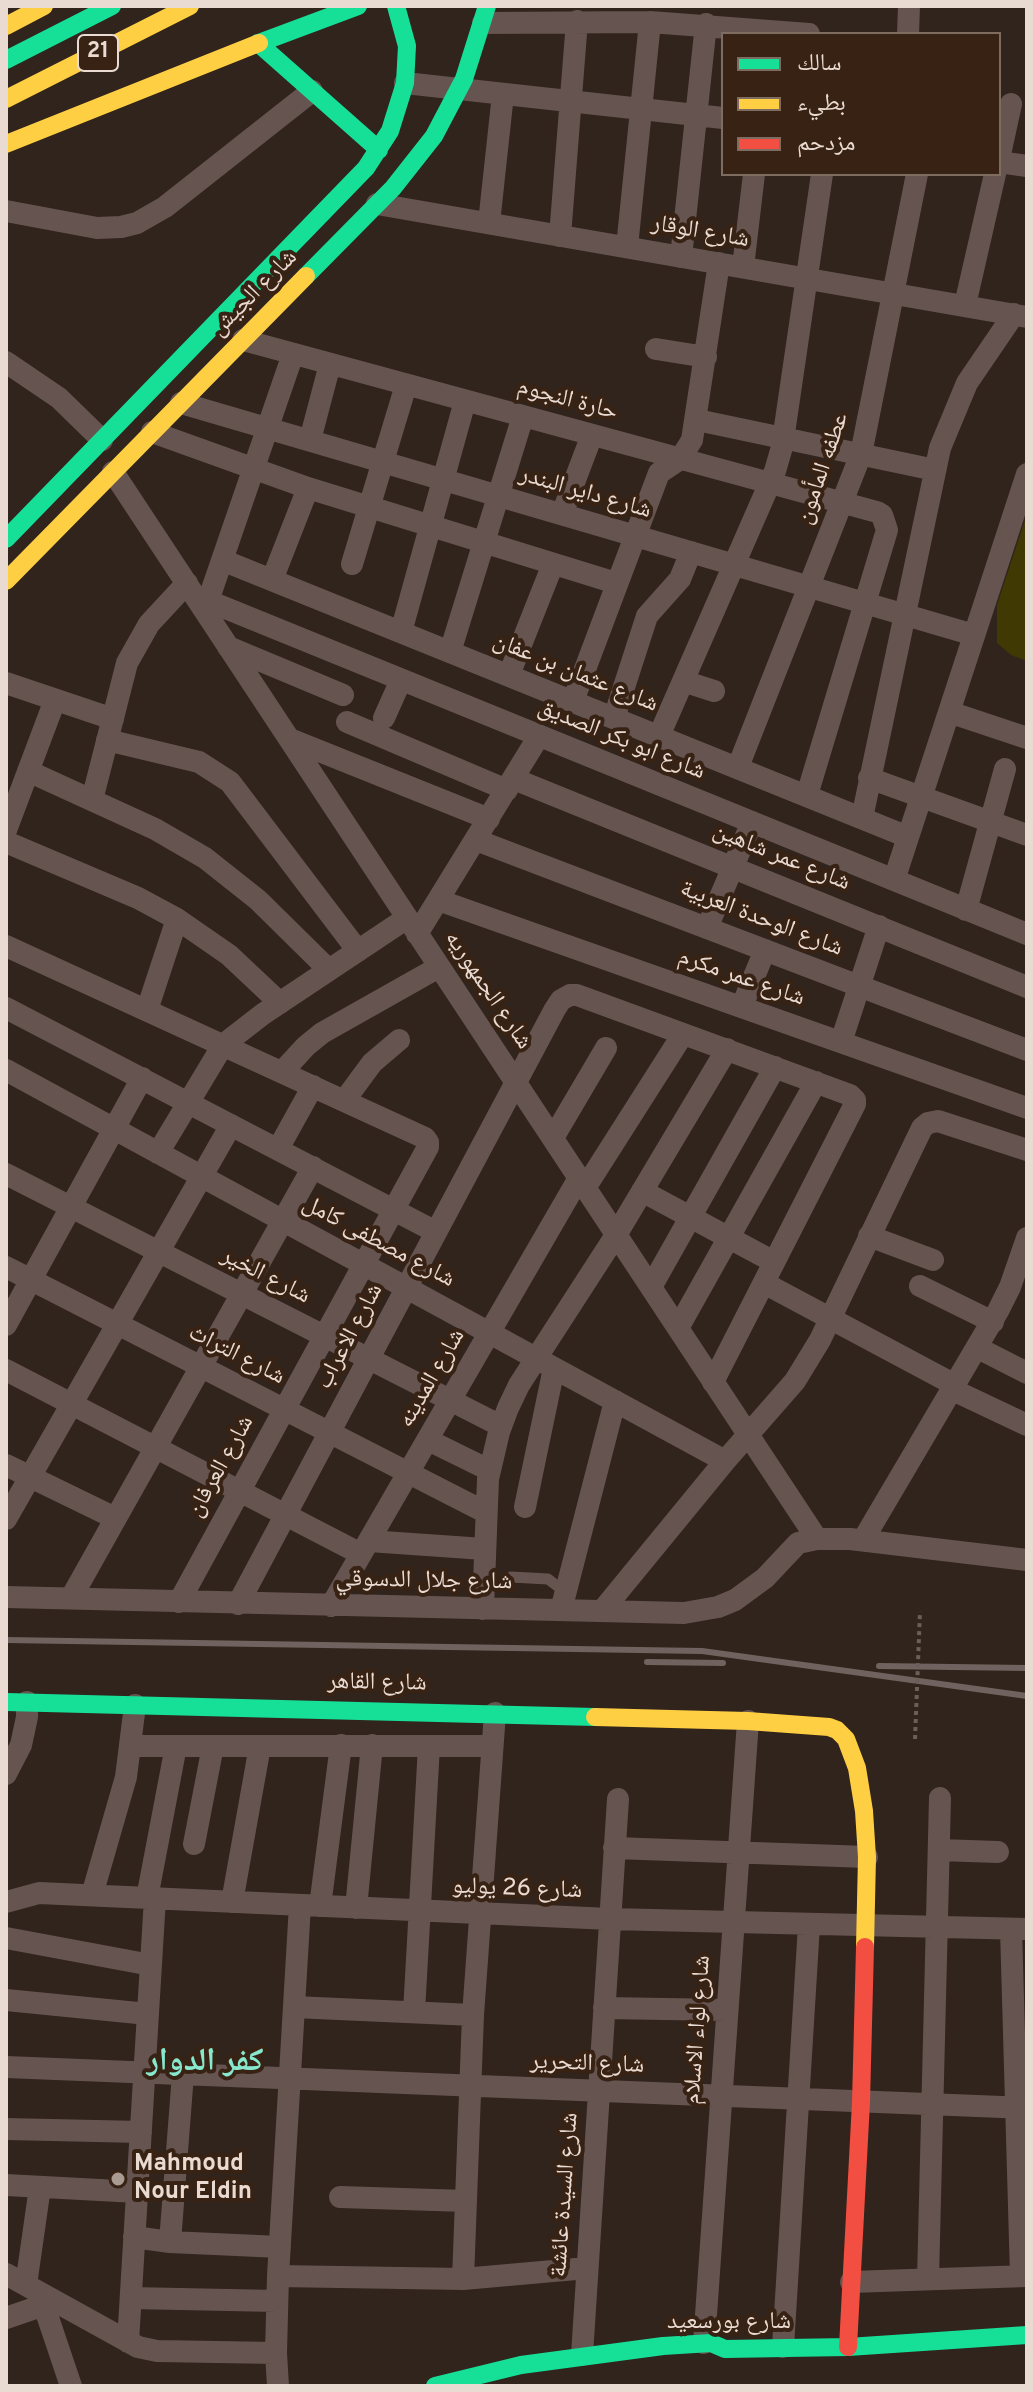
<!DOCTYPE html>
<meta charset="utf-8">
<style>
body{margin:0}
#map{position:relative;width:1033px;height:2392px;overflow:hidden;background:#30241c;font-family:Overpass,"Noto Naskh Arabic",sans-serif}
canvas{display:block}
.frame{position:absolute;inset:0;border:8px solid #eadbd2;pointer-events:none}
.legend{position:absolute;left:721px;top:32px;width:280px;height:144px;box-sizing:border-box;background:#382214;border:2px solid #7f6c60;margin:0;padding:10px 14px;list-style:none;font-size:24px;color:#eadbd2}
.legend li{display:flex;align-items:center;gap:16px;height:40px}
.legend b{width:40px;border:2px solid #7f6c60}
</style>
<div id="map">
<canvas width="1033" height="2392"></canvas>
<div class="frame"></div>
<ul class="legend">
<li><b style="height:10px;background:#16e098"></b>سالك</li>
<li><b style="height:10px;background:#ffcf43"></b>بطيء</li>
<li><b style="height:10px;background:#f24e42"></b>مزدحم</li>
</ul>
</div>
<script>
const ctx = document.querySelector('canvas').getContext('2d');
ctx.lineJoin = 'round';
function fill(path, color) { ctx.fillStyle = color; ctx.fill(path, 'evenodd'); }
const poly = rows => new Path2D(rows.map(r => 'M' + r).join(''));
function trace(path, color, width, dash) { ctx.strokeStyle = color; ctx.lineWidth = width; ctx.lineCap = dash ? 'butt' : 'round'; ctx.setLineDash(dash || []); ctx.stroke(path); }
function write(font, color, halo, rows, align = 'center') {
  ctx.font = font + ' Overpass,"Noto Naskh Arabic",sans-serif'; ctx.lineWidth = 8; ctx.setLineDash([]); ctx.textBaseline = 'middle'; ctx.strokeStyle = halo; ctx.fillStyle = color; for (const [text, x, y, turn = 0] of rows) {
    ctx.save(); ctx.translate(x, y); ctx.rotate((+turn || 0) * Math.PI / 180); ctx.textAlign = isNaN(turn) ? turn : align; if (halo) ctx.strokeText(text, 0, 0); ctx.fillText(text, 0, 0); ctx.restore();
  }
}
const green = poly([
 [1027,514,1027,659,1024,660,1011,655,997,643,997,605]
]);
const lane = poly([
 [511,1577,548,1579,565,1592]
]);
const street = poly([
 [483,23,650,22,809,34],
 [908,34,909,6],
 [405,83,723,118],
 [999,159,1011,104],
 [999,162,1027,166],
 [377,204,1027,317],
 [6,211,97,228,121,227,137,223,165,207,312,91],
 [489,223,503,94],
 [560,236,577,21],
 [627,247,650,22],
 [681,257,706,24],
 [743,267,754,174],
 [965,305,995,174],
 [243,340,877,512,882,515,887,530,807,795],
 [656,349,706,357],
 [6,362,59,398,102,440],
 [181,403,974,635],
 [697,420,935,470],
 [152,432,308,488,616,583],
 [310,440,330,364],
 [113,472,817,1539],
 [562,514,592,435],
 [222,560,908,837],
 [352,564,406,385],
 [272,580,308,488],
 [196,596,1027,934],
 [208,601,293,354],
 [401,632,465,401],
 [228,647,343,695],
 [450,652,523,416],
 [509,675,553,564],
 [683,681,714,691],
 [6,683,113,719],
 [573,701,659,473,680,459,692,440,719,263],
 [949,712,1027,738],
 [384,718,401,680],
 [614,718,647,616,680,579,691,552],
 [347,722,507,790],
 [659,736,775,471,782,447,822,174],
 [107,740,199,762,230,782,358,951],
 [292,740,489,819],
 [738,767,861,454,917,174],
 [28,771,155,829,205,858,258,900,329,970],
 [869,778,1027,835],
 [514,779,1027,987],
 [92,800,127,663,149,624,187,583],
 [862,818,940,448,967,383,1014,314],
 [6,830,55,700],
 [476,840,1027,1050],
 [6,842,138,898,177,919,229,955,280,1003],
 [894,880,1027,474],
 [438,900,1027,1108],
 [966,910,1005,769],
 [707,928,752,822],
 [417,934,539,736],
 [6,946,425,1138,428,1142,428,1147,179,1602],
 [742,1006,765,950],
 [6,1008,436,1232],
 [147,1010,177,919],
 [841,1042,879,926],
 [6,1070,725,1461],
 [282,1072,306,1046,322,1033,439,967],
 [344,1101,372,1063,399,1040],
 [553,1138,606,1048],
 [278,1149,313,1086],
 [158,1153,223,1045,263,1014,407,918],
 [6,1174,501,1426],
 [585,1188,683,1034],
 [642,1191,774,1262],
 [869,1236,933,1260],
 [6,1267,485,1512],
 [764,1283,955,1385],
 [920,1286,993,1322],
 [651,1287,775,1067],
 [6,1325,142,1078],
 [678,1328,816,1082],
 [978,1348,1027,1373],
 [6,1370,361,1554],
 [953,1390,1027,1425],
 [428,1440,489,1470],
 [6,1465,115,1518],
 [525,1507,554,1368],
 [6,1519,231,1125],
 [863,1540,998,1311,1010,1287,1027,1238],
 [369,1541,484,1549],
 [6,1597,684,1613,718,1607,735,1600,765,1578,798,1543,817,1539,850,1539,1027,1560],
 [71,1598,313,1167],
 [238,1604,555,1009,561,1000,570,995,577,995,850,1095,855,1100,855,1104,713,1382],
 [331,1606,579,1178],
 [483,1609,488,1479,499,1432,508,1408,519,1385,616,1235,727,1049],
 [561,1610,615,1401],
 [602,1611,725,1461,795,1381,820,1340,922,1128,928,1123,938,1121,1027,1150],
 [132,1746,492,1746],
 [6,1774,21,1745,27,1717,27,1702],
 [194,1844,213,1746],
 [614,1848,867,1857],
 [939,1850,998,1852],
 [92,1895,126,1777,135,1705],
 [147,1898,176,1746],
 [6,1902,39,1893,610,1919,1027,1929],
 [232,1902,260,1746],
 [320,1906,341,1745],
 [356,1908,372,1745],
 [1011,1929,1021,2276],
 [6,1938,151,1965],
 [6,2000,148,2014],
 [294,2007,473,2015],
 [604,2008,727,2010],
 [414,2012,429,1746],
 [6,2067,1027,2108],
 [6,2129,141,2132],
 [6,2185,137,2192],
 [340,2197,466,2201],
 [134,2237,170,2242,280,2247],
 [170,2242,183,2074],
 [6,2274,138,2347,157,2351,276,2353],
 [278,2276,463,2279,587,2268],
 [463,2279,473,2015,495,1713],
 [928,2279,940,1798],
 [851,2282,1027,2276],
 [26,2285,40,2187],
 [40,2294,71,2386],
 [131,2298,277,2301],
 [6,2318,44,2305],
 [128,2342,155,1898],
 [704,2343,748,1721],
 [783,2347,809,1925],
 [582,2355,618,1799],
 [278,2386,276,2353,278,2276,300,1905]
]);
const fast = poly([
 [258,43,379,150],
 [259,43,358,6],
 [6,60,112,6],
 [306,276,393,188,434,136,464,79,487,6],
 [6,539,366,168,390,131,405,83,407,46,396,6],
 [6,1702,595,1717],
 [435,2386,521,2365,663,2346,711,2343,725,2349,848,2347,1027,2335]
]);
const slow = poly([
 [6,26,44,6],
 [6,99,190,6],
 [6,144,259,43],
 [6,581,306,276],
 [595,1717,748,1721,829,1727,837,1730,846,1739,857,1768,864,1811,867,1857,865,1947]
]);
const jam = poly([
 [848,2347,861,2102,865,1947]
]);
const rail = poly([
 [6,1640,702,1651,1027,1696],
 [647,1662,723,1663],
 [879,1666,1027,1668]
]);
const pathBridge = poly([
 [915,1739,920,1611]
]);
const markers = [
 [118,2179,8,"#a99b92"]
];
const shields = [
 [98,53,40]
];
const shieldNames = [
 ["21",98,53]
];
const streetNames = [
 ["شارع الوقار",700,233,10],
 ["شارع الجيش",255,294,-45],
 ["حارة النجوم",567,401,15],
 ["عطفه المأمون",824,469,-71],
 ["شارع داير البندر",585,494,16],
 ["شارع عثمان بن عفان",575,674,22],
 ["شارع ابو بكر الصديق",621,741,22],
 ["شارع عمر شاهين",781,858,22],
 ["شارع الوحدة العربية",761,920,21],
 ["شارع عمر مكرم",741,979,19],
 ["شارع الجمهوريه",487,991,56],
 ["شارع مصطفى كامل",378,1243,28],
 ["شارع الخير",265,1277,27],
 ["شارع الاعراب",351,1337,-62],
 ["شارع التراث",236,1356,27],
 ["شارع المدينه",433,1379,-60],
 ["شارع العرفان",222,1467,-61],
 ["شارع جلال الدسوقي",424,1582,1],
 ["شارع القاهر",377,1684,1],
 ["شارع 26 يوليو",517,1890,2],
 ["شارع لواء الاسلام",699,2030,-86],
 ["شارع التحرير",587,2065,2],
 ["شارع السيدة عائشة",566,2195,-86],
 ["شارع بورسعيد",729,2323]
];
const poiNames = [
 ["Mahmoud",134,2165],
 ["Nour Eldin",134,2193]
];
const districtNames = [
 ["كفر الدوار",205,2064]
];
fill(green, '#403904');
trace(lane, '#665451', 11);
trace(street, '#665451', 22);
trace(fast, '#16e098', 18);
trace(slow, '#ffcf43', 18);
trace(jam, '#f24e42', 18);
trace(rail, '#70625e', 6);
trace(pathBridge, '#6c5e5a', 4, [4, 4]);
for (const [x, y, r, color] of markers) { const dot = new Path2D(); dot.arc(x, y, r, 0, 2 * Math.PI); ctx.fillStyle = color; ctx.fill(dot); trace(dot, '#382214', 3); }
for (const [x, y, w] of shields) { const box = new Path2D(); box.roundRect(x - w / 2, y - 18, w, 36, 6); ctx.fillStyle = '#382214'; ctx.fill(box); trace(box, '#eadbd2', 2); }
write('bold 22px', '#eadbd2', null, shieldNames);
write('24px', '#eadbd2', '#382214', streetNames);
write('bold 24px', '#eadbd2', '#382214', poiNames, 'left');
write('bold 32px', '#87e8ce', '#382214', districtNames);
</script>
